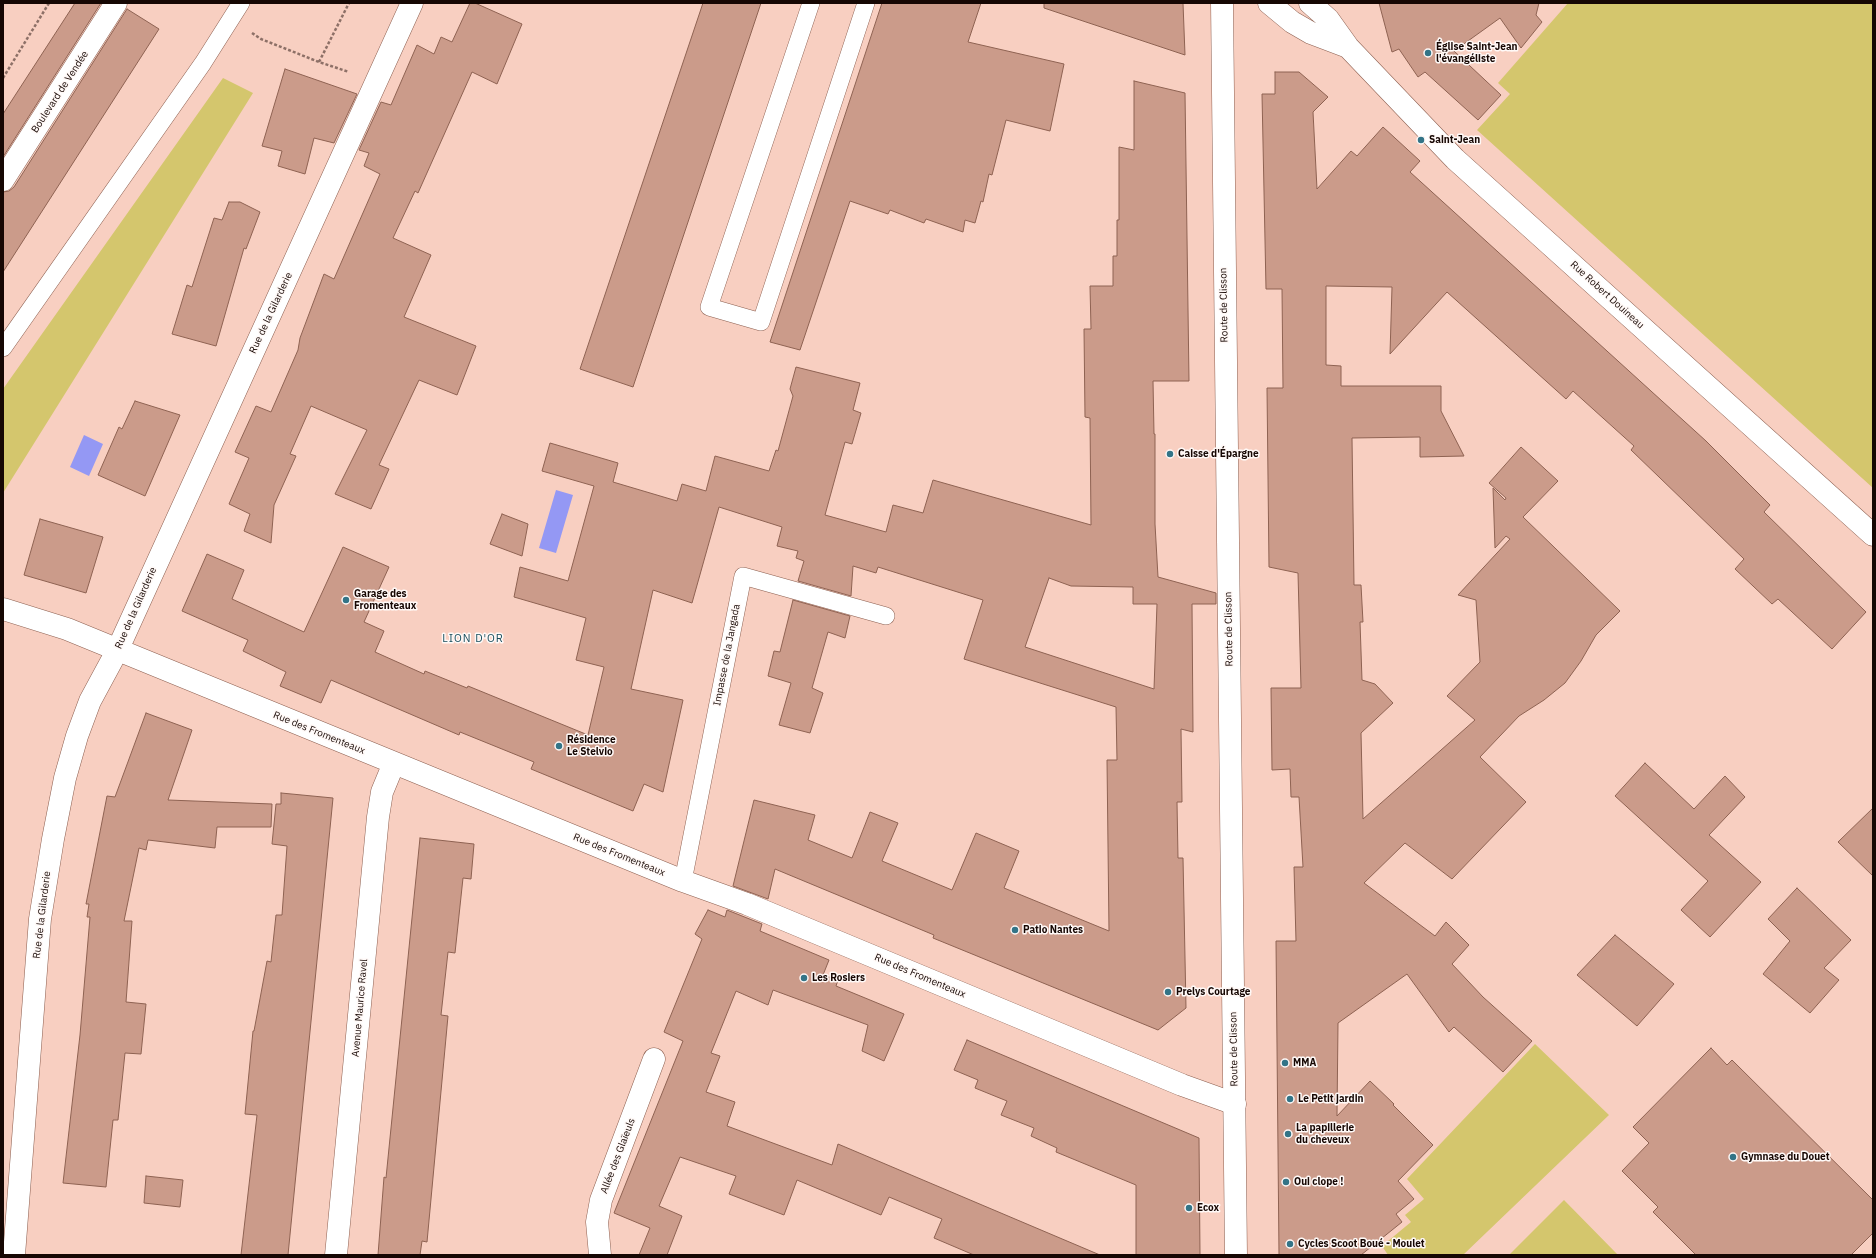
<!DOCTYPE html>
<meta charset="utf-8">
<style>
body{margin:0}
#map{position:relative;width:1876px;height:1258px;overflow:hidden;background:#f8cfc1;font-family:"IBM Plex Sans",sans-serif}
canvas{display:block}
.frame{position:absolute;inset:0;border:4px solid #160703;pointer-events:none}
</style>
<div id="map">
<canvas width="1876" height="1258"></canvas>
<div class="frame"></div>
</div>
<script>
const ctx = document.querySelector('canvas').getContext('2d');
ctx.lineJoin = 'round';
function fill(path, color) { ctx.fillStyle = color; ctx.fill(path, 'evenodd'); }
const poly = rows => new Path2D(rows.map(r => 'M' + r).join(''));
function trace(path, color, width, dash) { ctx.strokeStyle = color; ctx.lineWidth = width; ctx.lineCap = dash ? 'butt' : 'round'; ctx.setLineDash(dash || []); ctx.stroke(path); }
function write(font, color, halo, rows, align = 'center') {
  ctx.font = font + ' "IBM Plex Sans",sans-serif'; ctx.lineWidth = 3; ctx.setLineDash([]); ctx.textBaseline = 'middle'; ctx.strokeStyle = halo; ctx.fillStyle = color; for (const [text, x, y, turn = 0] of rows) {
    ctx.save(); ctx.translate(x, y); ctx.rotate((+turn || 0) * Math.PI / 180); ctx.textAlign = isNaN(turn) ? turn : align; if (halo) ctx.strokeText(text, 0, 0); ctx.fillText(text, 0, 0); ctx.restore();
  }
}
const green = poly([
 [1568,3,1873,3,1873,488,1477,130,1510,94,1498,83],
 [223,78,253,93,3,493,3,389],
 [1535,1044,1609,1115,1463,1255,1388,1255,1382,1246,1411,1222,1405,1215,1424,1199,1407,1179],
 [1564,1200,1618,1255,1509,1255]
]);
const water = poly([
 [84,435,103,444,89,476,70,467],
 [556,490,573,495,556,553,539,548]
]);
const building = poly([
 [75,3,101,3,3,157,3,114,75,3],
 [470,3,475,3,522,24,497,84,472,72,418,193,415,191,393,238,431,255,404,317,476,346,457,395,419,380,379,465,389,469,371,509,335,494,367,430,311,406,290,454,296,456,274,505,271,543,244,531,250,514,229,504,249,458,235,452,256,406,271,412,298,350,300,338,324,274,334,279,380,174,364,166,369,153,359,150,381,102,391,105,417,45,434,54,441,37,452,42,470,3],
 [703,3,761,3,633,387,580,369,703,3],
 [882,3,981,3,968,42,1064,64,1050,131,1006,120,992,175,989,174,983,202,981,201,975,223,965,220,963,232,926,219,924,223,890,210,888,214,850,201,800,350,770,342,882,3],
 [1044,3,1183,3,1185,55,1044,8,1044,3],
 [1379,3,1539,3,1536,15,1542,22,1521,48,1500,18,1454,51,1501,95,1478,120,1425,72,1418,77,1399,49,1392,52,1379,3],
 [127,9,159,29,3,272,3,192,9,191,14,187,127,9],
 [285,69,357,94,334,143,314,138,305,174,278,166,282,151,262,146,285,69],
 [1275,72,1299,72,1328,97,1313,112,1317,189,1351,151,1357,156,1383,127,1420,161,1410,172,1706,441,1770,505,1764,512,1866,612,1832,649,1778,599,1772,604,1735,569,1744,559,1631,450,1634,446,1573,391,1566,399,1447,292,1390,354,1392,287,1326,286,1326,365,1341,366,1341,386,1441,386,1441,411,1464,456,1420,457,1420,437,1352,438,1354,585,1361,585,1363,622,1360,622,1362,680,1375,684,1393,703,1361,733,1363,819,1475,720,1447,696,1480,662,1476,600,1458,595,1510,539,1506,536,1495,548,1493,488,1505,500,1506,498,1489,483,1521,447,1558,481,1523,517,1620,611,1596,635,1581,661,1565,683,1544,700,1519,716,1480,757,1526,802,1452,879,1405,843,1364,883,1435,936,1446,922,1469,945,1452,964,1483,997,1532,1041,1503,1072,1454,1027,1449,1032,1407,974,1338,1023,1337,1116,1370,1081,1394,1104,1393,1105,1433,1145,1398,1181,1414,1199,1396,1214,1402,1222,1361,1255,1279,1255,1276,941,1296,941,1294,867,1303,867,1299,797,1291,797,1290,769,1272,770,1271,688,1301,688,1298,573,1269,567,1267,388,1283,388,1282,289,1266,289,1262,94,1275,94,1275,72],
 [1134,81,1185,93,1189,381,1153,381,1154,434,1155,434,1155,524,1158,577,1216,593,1216,604,1192,604,1193,732,1181,729,1182,802,1177,802,1178,858,1183,858,1186,1008,1158,1030,933,938,934,935,775,869,768,899,733,886,754,800,815,815,808,840,852,858,870,812,898,823,882,861,952,890,976,833,1019,851,1004,888,1109,931,1107,760,1117,760,1116,707,964,659,983,600,878,567,876,573,853,566,851,596,798,581,804,561,796,558,798,551,777,546,782,527,719,507,692,603,653,590,631,689,683,700,663,792,644,784,633,811,531,769,534,762,460,732,459,735,331,680,321,703,280,686,286,672,243,651,248,640,182,611,207,554,244,570,232,599,304,632,343,547,389,567,364,622,384,631,375,652,424,674,425,671,467,688,468,686,588,735,604,667,576,660,586,618,514,597,520,567,568,581,594,486,542,471,550,443,618,463,613,482,677,501,682,484,706,491,715,456,769,471,776,450,778,451,793,396,790,389,796,367,860,383,853,410,861,413,852,444,845,442,825,515,886,532,893,505,923,513,933,480,1091,525,1090,418,1085,417,1084,329,1091,329,1090,286,1113,286,1113,256,1117,256,1117,220,1119,220,1119,147,1134,150,1134,81],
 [1049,578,1071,586,1133,587,1133,604,1157,604,1154,689,1025,647,1049,578],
 [229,202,240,202,260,212,246,249,244,248,216,346,172,334,187,285,192,287,214,218,222,220,229,202],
 [135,401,180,415,145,496,98,475,119,427,122,429,135,401],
 [502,514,528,524,522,556,490,544,502,514],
 [40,519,103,537,86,593,24,575,40,519],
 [793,600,850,616,845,638,828,632,812,688,823,693,810,733,779,725,791,683,768,676,774,651,780,652,793,600],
 [146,713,192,730,168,800,272,804,271,827,217,827,215,848,148,840,146,850,139,848,124,921,132,921,126,1002,146,1004,141,1054,125,1053,118,1120,113,1120,106,1187,63,1183,80,1035,90,917,87,917,89,904,86,904,107,796,115,797,146,713],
 [1645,763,1694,809,1725,776,1745,797,1709,835,1761,882,1710,937,1681,910,1708,881,1615,796,1645,763],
 [281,793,333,798,288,1255,241,1255,257,1115,245,1114,253,1031,254,1031,267,961,271,962,276,915,282,915,287,846,272,844,276,804,281,804,281,793],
 [1873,808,1873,876,1838,842,1873,808],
 [420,838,474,844,471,879,463,878,455,953,448,952,441,1015,448,1016,427,1242,422,1241,420,1255,378,1255,384,1177,386,1178,420,838],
 [1797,888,1851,940,1824,968,1839,980,1810,1013,1763,974,1790,941,1768,919,1797,888],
 [708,910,725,917,727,910,762,924,760,931,829,960,823,975,838,980,836,986,904,1014,884,1061,862,1051,868,1025,773,990,768,1005,736,991,711,1053,720,1056,706,1092,735,1102,727,1126,832,1165,838,1144,1100,1255,974,1255,934,1238,942,1219,889,1197,881,1215,797,1180,784,1215,729,1194,736,1176,680,1157,659,1206,682,1216,667,1255,639,1255,650,1228,614,1213,683,1041,664,1032,702,939,695,934,708,910],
 [1615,935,1674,984,1637,1026,1577,975,1615,935],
 [967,1040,1199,1138,1200,1255,1136,1255,1136,1185,1056,1152,1057,1148,1031,1136,1034,1128,1001,1115,1007,1101,975,1088,978,1080,954,1070,967,1040],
 [1711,1048,1727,1065,1732,1060,1873,1200,1873,1233,1851,1255,1696,1255,1653,1212,1658,1207,1622,1171,1649,1143,1633,1127,1711,1048],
 [146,1176,183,1180,180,1207,144,1203,146,1176]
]);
const path = poly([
 [252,33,261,39,319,62,349,72],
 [319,62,349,3],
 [3,78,49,3]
]);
const lane = poly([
 [811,3,709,307,761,322,866,3],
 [3,348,203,63,241,3],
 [683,881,743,576,886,616]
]);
const street = poly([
 [3,609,67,629,683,881,747,904,1182,1085,1235,1104],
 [14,1255,40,919,53,839,65,778,77,736,90,701,117,651,412,3],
 [336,1255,378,817,382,792,394,763],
 [600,1255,597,1222,601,1200,654,1059]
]);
const secondary = poly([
 [1222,3,1236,1255],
 [1269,3,1292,22,1311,33,1348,47],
 [1310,3,1328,19,1348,47,1455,159,1873,535]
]);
const primary = poly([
 [3,180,116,3]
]);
const markers = [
 [1428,53,4,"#337487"],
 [1421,140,4,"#337487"],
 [1170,454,4,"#337487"],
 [346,600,4,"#337487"],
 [559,746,4,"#337487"],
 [1015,930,4,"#337487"],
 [804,978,4,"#337487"],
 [1168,992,4,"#337487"],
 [1285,1063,4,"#337487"],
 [1290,1099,4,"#337487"],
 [1288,1134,4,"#337487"],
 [1733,1157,4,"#337487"],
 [1286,1182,4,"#337487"],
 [1189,1208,4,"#337487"],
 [1290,1244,4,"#337487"]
];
const poiNames = [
 ["Église Saint-Jean",1436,47],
 ["l'évangéliste",1436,59],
 ["Saint-Jean",1429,140],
 ["Caisse d'Épargne",1178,454],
 ["Garage des",354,594],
 ["Fromenteaux",354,606],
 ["Résidence",567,740],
 ["Le Stelvio",567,752],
 ["Patio Nantes",1023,930],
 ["Les Rosiers",812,978],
 ["Prelys Courtage",1176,992],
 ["MMA",1293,1063],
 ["Le Petit jardin",1298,1099],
 ["La papillerie",1296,1128],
 ["du cheveux",1296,1140],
 ["Gymnase du Douet",1741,1157],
 ["Oui clope !",1294,1182],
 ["Ecox",1197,1208],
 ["Cycles Scoot Boué - Moulet",1298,1244]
];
const streetNames = [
 ["Boulevard de Vendée",60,92,-57],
 ["Rue Robert Douineau",1607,295,42],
 ["Route de Clisson",1224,305,-91],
 ["Rue de la Gilarderie",271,313,-65],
 ["Rue de la Gilarderie",136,608,-66],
 ["Route de Clisson",1229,629,-91],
 ["Impasse de la Jangada",727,655,-79],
 ["Rue des Fromenteaux",319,733,22],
 ["Rue des Fromenteaux",619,855,22],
 ["Rue de la Gilarderie",42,915,-83],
 ["Rue des Fromenteaux",920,976,23],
 ["Avenue Maurice Ravel",360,1008,-85],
 ["Route de Clisson",1234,1049,-91],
 ["Allée des Glaïeuls",618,1156,-69]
];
const neighbourhoodNames = [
 ["LION D'OR",473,639]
];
fill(green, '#d4c66d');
fill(water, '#9498f4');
fill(building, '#cb9b8a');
trace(building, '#8e6252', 1);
trace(lane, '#8d6051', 18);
trace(street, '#8d6051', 23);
trace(secondary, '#8d6051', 23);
trace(primary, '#8d6051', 23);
trace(path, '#8d7067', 2.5, [3, 2]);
trace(lane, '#fff', 17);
trace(street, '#fff', 22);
trace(secondary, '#fff', 22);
trace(primary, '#fff', 22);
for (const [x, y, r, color] of markers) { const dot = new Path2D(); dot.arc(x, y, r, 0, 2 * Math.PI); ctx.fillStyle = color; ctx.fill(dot); trace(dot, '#fff9f7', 1.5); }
write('bold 10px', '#160703', '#fff9f7', poiNames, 'left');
write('10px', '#160703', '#fff9f7', streetNames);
ctx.letterSpacing = '1px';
write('11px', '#174c5b', '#fff9f7', neighbourhoodNames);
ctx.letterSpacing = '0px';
</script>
